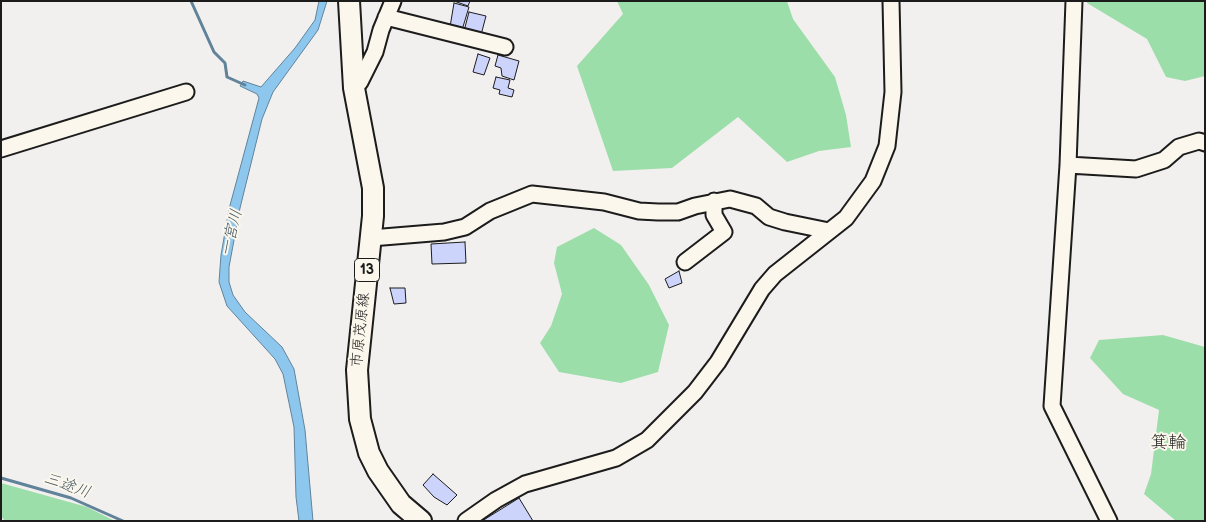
<!DOCTYPE html>
<meta charset="utf-8">
<style>
body{margin:0}
#map{position:relative;width:1206px;height:522px;overflow:hidden;background:#f2f0ef;font-family:"Balsamiq Sans",sans-serif}
canvas{display:block}
.frame{position:absolute;inset:0;border:2px solid #1c1c1c;pointer-events:none}
</style>
<div id="map">
<canvas width="1206" height="522"></canvas>
<div class="frame"></div>
</div>
<script>
const ctx = document.querySelector('canvas').getContext('2d');
ctx.lineJoin = 'round';
function fill(path, color) { ctx.fillStyle = color; ctx.fill(path, 'evenodd'); }
const poly = rows => new Path2D(rows.map(r => 'M' + r).join(''));
function trace(path, color, width, dash) { ctx.strokeStyle = color; ctx.lineWidth = width; ctx.lineCap = dash ? 'butt' : 'round'; ctx.setLineDash(dash || []); ctx.stroke(path); }
function write(font, color, halo, rows, align = 'center') {
  ctx.font = font + ' "Balsamiq Sans","Klee One",sans-serif'; ctx.lineWidth = 4; ctx.setLineDash([]); ctx.textBaseline = 'middle'; ctx.strokeStyle = halo; ctx.fillStyle = color; for (const [text, x, y, turn = 0] of rows) {
    ctx.save(); ctx.translate(x, y); ctx.rotate((+turn || 0) * Math.PI / 180); ctx.textAlign = isNaN(turn) ? turn : align; if (halo) ctx.strokeText(text, 0, 0); ctx.fillText(text, 0, 0); ctx.restore();
  }
}
const green = poly([
 [617,1,787,1,793,19,835,77,846,115,851,147,819,151,787,162,738,117,672,168,613,171,577,66,623,14],
 [1087,1,1205,1,1205,76,1185,81,1166,77,1147,39,1087,3],
 [594,228,621,245,649,285,669,325,658,372,621,383,559,372,540,343,551,326,562,294,554,263,557,247],
 [1163,335,1205,347,1205,521,1176,521,1144,494,1151,474,1159,410,1123,394,1090,358,1099,340],
 [1,483,87,507,115,521,5,521,1,516]
]);
const water = poly([
 [319,1,327,1,318,30,273,92,262,119,240,208,229,267,229,282,233,295,245,312,282,347,294,369,305,430,313,521,299,521,296,497,294,427,283,374,275,359,227,306,219,282,221,255,229,209,259,98,257,94,240,86,243,81,261,87,295,48,315,20,319,1]
]);
const stream = poly([
 [191,1,214,52,225,63,227,77,245,85],
 [1,478,71,498,123,521]
]);
const building = poly([
 [454,1,470,1,468,6,454,1],
 [454,3,469,7,462,30,450,27,454,3],
 [469,12,486,16,481,35,464,31,469,12],
 [478,54,490,58,484,75,473,72,478,54],
 [498,55,519,61,514,80,502,76,501,68,495,66,498,55],
 [496,77,510,80,508,88,514,90,512,97,499,94,500,90,493,88,496,77],
 [465,242,466,263,432,264,431,244,465,242],
 [679,271,682,283,669,288,665,279,679,271],
 [390,288,405,288,406,303,394,304,390,288],
 [433,474,457,495,447,505,434,497,423,485,433,474],
 [519,498,533,521,482,521,519,498]
]);
const minor = poly([
 [1074,1,1068,165,1052,406,1109,521],
 [386,17,505,47],
 [354,88,360,82,375,52,381,30,393,1],
 [1,149,186,92],
 [1068,165,1136,169,1164,160,1179,147,1199,141,1205,143],
 [371,238,444,232,465,227,490,211,532,194,604,202,639,211,658,212,678,212,695,206,730,199,756,206,769,217,785,222,829,231],
 [685,262,724,232,714,215,714,201],
 [466,521,496,500,525,484,616,458,647,440,695,392,718,362,762,289,775,274,846,218,873,181,887,146,893,92,891,1]
]);
const major = poly([
 [349,1,354,88,373,188,373,216,357,370,360,419,369,453,378,471,401,504,421,521]
]);
const shields = [
 [367,270,25]
];
const shieldNames = [
 ["13",367,270]
];
const streetNames = [
 ["市原茂原線",361,330,-84]
];
const waterNames = [
 ["一宮川",232,233,-76],
 ["三途川",67,486,19]
];
const quarterNames = [
 ["箕輪",1168,443]
];
fill(green, '#9cdea9');
fill(water, '#8ec7ed');
trace(water, '#608399', 1);
trace(stream, '#608399', 3);
fill(building, '#cdd4fc');
trace(building, '#1c1c1c', 1);
trace(minor, '#1c1c1c', 19);
trace(major, '#1c1c1c', 24);
trace(minor, '#fbf7ec', 15);
trace(major, '#fbf7ec', 20);
for (const [x, y, w] of shields) { const box = new Path2D(); box.roundRect(x - w / 2, y - 11.5, w, 23, 4); ctx.fillStyle = '#fbf7ec'; ctx.fill(box); trace(box, '#1c1c1c', 1); }
write('bold 14px', '#1c1c1c', null, shieldNames);
write('15px', '#1c1c1c', '#fbf7ec', streetNames);
write('italic 16px', '#445865', '#fbf7ec', waterNames);
write('18px', '#1c1c1c', '#fbf7ec', quarterNames);
</script>
